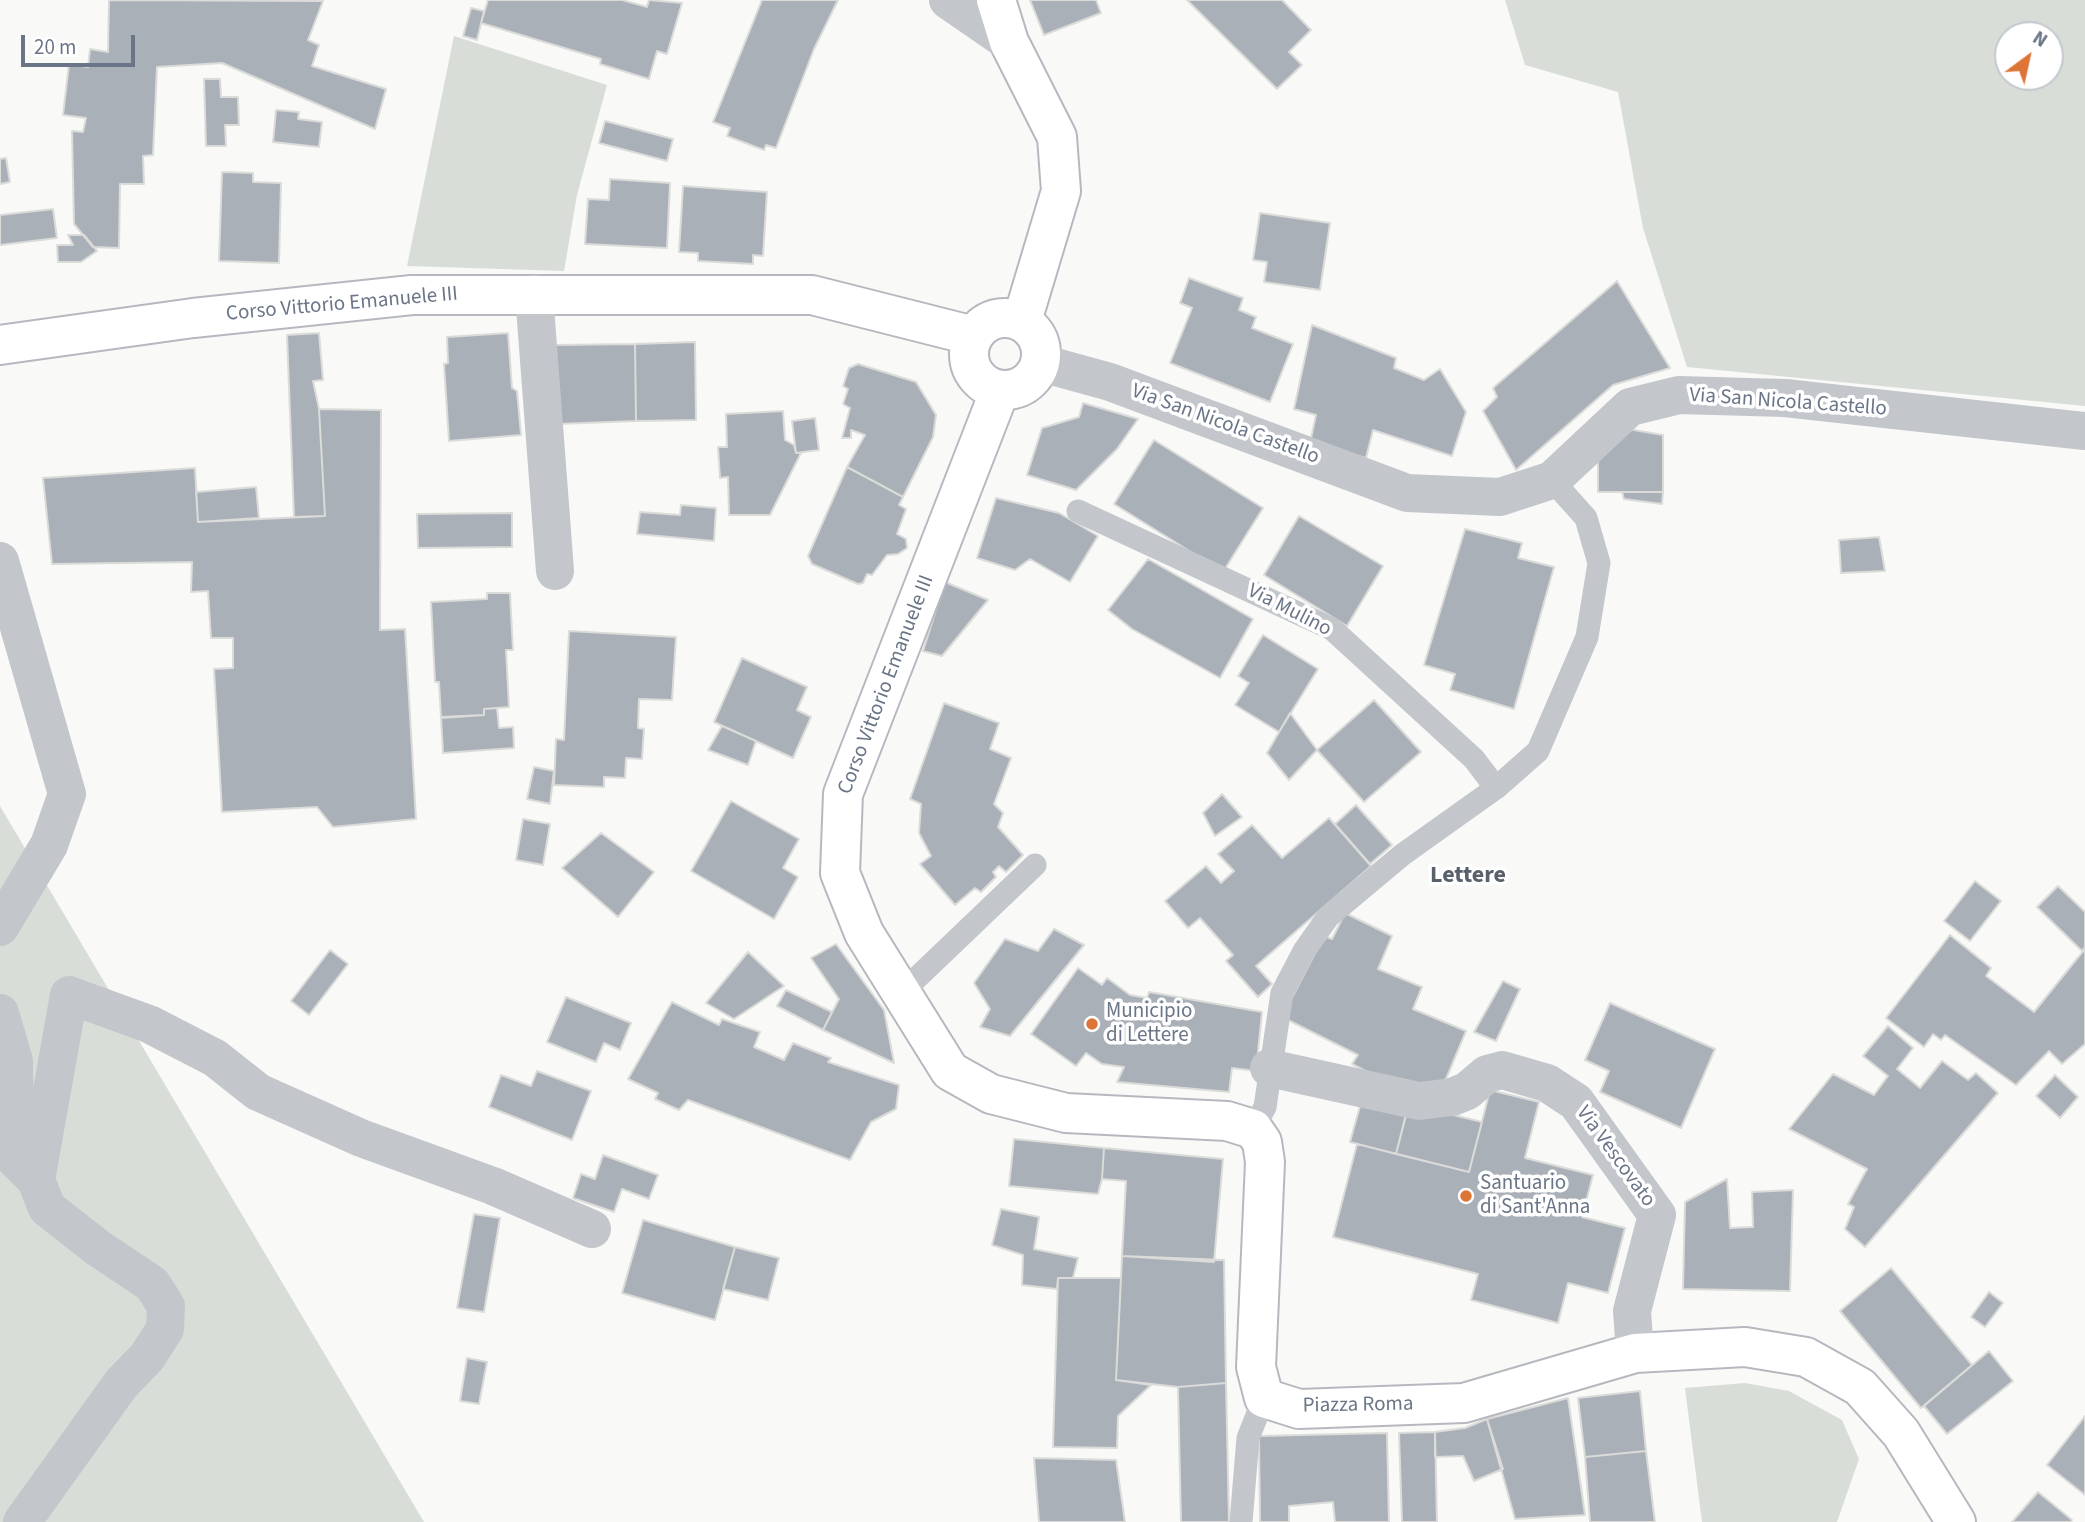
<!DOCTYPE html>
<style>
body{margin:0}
#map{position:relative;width:2085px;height:1522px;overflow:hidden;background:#f9f9f7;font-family:"Source Sans 3",sans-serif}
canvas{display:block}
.north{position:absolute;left:1994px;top:21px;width:70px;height:70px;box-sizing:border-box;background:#fff;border:2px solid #c3c8cf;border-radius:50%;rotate:33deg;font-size:19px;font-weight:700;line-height:28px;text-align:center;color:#6a7687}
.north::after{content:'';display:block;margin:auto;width:24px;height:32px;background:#dc7535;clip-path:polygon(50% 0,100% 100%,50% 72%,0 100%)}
.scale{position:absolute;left:21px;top:35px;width:114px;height:32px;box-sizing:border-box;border:4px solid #6a7687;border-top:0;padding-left:9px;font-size:21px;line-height:24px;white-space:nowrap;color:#6a7687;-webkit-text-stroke:5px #fff;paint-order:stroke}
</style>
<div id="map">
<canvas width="2085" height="1522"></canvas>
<div class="north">N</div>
<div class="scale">20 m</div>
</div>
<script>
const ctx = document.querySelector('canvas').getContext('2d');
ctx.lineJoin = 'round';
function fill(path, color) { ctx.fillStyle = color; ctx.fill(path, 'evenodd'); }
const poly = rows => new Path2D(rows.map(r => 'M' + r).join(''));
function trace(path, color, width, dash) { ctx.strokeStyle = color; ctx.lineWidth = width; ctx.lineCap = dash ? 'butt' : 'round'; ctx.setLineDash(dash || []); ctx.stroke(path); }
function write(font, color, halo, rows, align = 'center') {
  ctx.font = font + ' "Source Sans 3",sans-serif'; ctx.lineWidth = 7; ctx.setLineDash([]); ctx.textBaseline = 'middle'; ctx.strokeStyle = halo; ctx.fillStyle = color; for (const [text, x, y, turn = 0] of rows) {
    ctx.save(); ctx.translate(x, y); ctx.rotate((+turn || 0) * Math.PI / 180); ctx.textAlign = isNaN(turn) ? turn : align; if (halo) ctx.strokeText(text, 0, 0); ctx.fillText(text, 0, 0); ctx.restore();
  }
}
const green = poly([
 [1505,0,2085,0,2085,406,1687,367,1643,228,1618,92,1525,65],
 [2008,35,2050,35,2050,77,2008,77],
 [454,36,607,85,577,195,564,271,407,266],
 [0,806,424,1522,0,1522],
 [1745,1383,1789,1391,1842,1420,1859,1459,1837,1522,1702,1522,1685,1388]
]);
const building = poly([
 [109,0,323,1,308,40,319,45,312,66,386,89,375,129,222,63,157,67,153,155,143,156,144,184,120,184,119,248,93,247,74,224,72,131,83,132,86,118,63,115,69,64,88,67,90,49,108,52,109,0],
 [488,0,622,0,647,7,649,0,682,3,667,54,657,51,649,79,600,64,601,59,481,23,488,0],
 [762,0,838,0,814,49,776,148,766,145,764,150,727,136,730,128,713,122,762,0],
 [1030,0,1096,0,1101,13,1044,35,1030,0],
 [1187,0,1282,0,1311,30,1289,52,1302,65,1277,89,1187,0],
 [471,8,484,11,477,40,463,36,471,8],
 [204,79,220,79,221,97,238,97,239,125,225,125,226,146,206,146,204,79],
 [276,110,299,112,298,119,322,122,319,147,273,142,276,110],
 [605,121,673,139,667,161,599,143,605,121],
 [6,158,10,182,0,184,0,159,6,158],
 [222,172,253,173,253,182,281,183,279,263,219,261,222,172],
 [610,179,670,183,667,248,585,244,588,199,609,200,610,179],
 [683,186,767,192,763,256,753,255,753,264,698,261,698,253,679,252,683,186],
 [53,209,57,238,0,245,0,215,53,209],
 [1260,213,1330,223,1320,290,1264,282,1267,262,1253,260,1260,213],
 [68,235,84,235,97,251,81,262,58,262,57,245,73,245,68,235],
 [1189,278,1243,298,1239,310,1256,317,1252,328,1293,344,1270,402,1170,363,1192,308,1180,303,1189,278],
 [1617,281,1670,368,1613,385,1516,470,1483,411,1497,397,1493,388,1617,281],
 [1312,325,1396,358,1394,368,1424,380,1440,369,1466,412,1452,456,1373,430,1366,458,1310,443,1316,415,1294,409,1312,325],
 [319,333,323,380,313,381,319,409,325,516,294,517,287,335,319,333],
 [508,333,512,388,517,391,521,435,449,441,444,364,448,363,447,337,508,333],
 [695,342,696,420,636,421,635,344,695,342],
 [635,344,636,421,557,424,556,345,635,344],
 [858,364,916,382,936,415,933,437,903,497,847,467,865,435,851,430,851,438,842,438,850,408,843,404,848,389,843,386,849,368,858,364],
 [1083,403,1138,419,1117,449,1076,490,1027,475,1042,428,1079,417,1083,403],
 [319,409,381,410,380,630,405,629,416,819,333,827,317,807,222,812,214,669,233,668,233,638,211,638,208,591,191,592,192,562,52,564,43,478,195,468,198,522,325,516,319,409],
 [783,411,785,440,794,445,796,453,801,453,770,515,729,515,728,477,720,478,718,447,727,447,726,414,783,411],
 [815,418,819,450,796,453,792,421,815,418],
 [1628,429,1663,435,1663,492,1598,492,1598,454,1628,429],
 [1154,440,1263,508,1223,572,1114,504,1154,440],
 [847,467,903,497,899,505,906,509,897,534,906,539,907,548,898,554,887,555,872,575,867,574,863,583,858,584,812,564,808,556,847,467],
 [256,487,259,518,198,522,196,492,256,487],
 [1622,492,1663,492,1662,504,1624,499,1622,492],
 [996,498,1059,513,1098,536,1070,582,1030,559,1015,570,977,558,996,498],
 [681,505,716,508,714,541,637,534,640,512,680,515,681,505],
 [512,513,512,547,418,548,417,514,512,513],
 [1299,516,1383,566,1347,626,1264,575,1299,516],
 [1465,529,1522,543,1518,558,1554,567,1514,709,1450,690,1455,674,1424,665,1465,529],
 [1879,537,1885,571,1841,573,1839,540,1879,537],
 [1148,559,1253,619,1220,678,1132,629,1108,610,1148,559],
 [945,582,988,600,942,656,923,651,945,582],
 [487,593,510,593,513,650,506,650,509,707,484,709,484,715,441,717,439,682,435,682,431,602,487,599,487,593],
 [569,631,676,637,672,700,639,699,638,728,644,729,642,759,626,758,625,778,604,777,604,787,554,785,556,739,564,740,569,631],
 [1263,635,1318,669,1279,732,1235,705,1249,683,1238,676,1263,635],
 [742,658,807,687,797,710,811,717,793,758,714,722,742,658],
 [1374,700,1421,752,1364,802,1317,750,1374,700],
 [944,703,999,723,990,749,1011,758,994,804,1003,813,998,827,1023,855,1006,872,999,866,993,872,996,877,981,892,975,888,955,905,920,864,931,856,919,833,921,804,910,799,944,703],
 [497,708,499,728,513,727,514,748,443,753,441,718,484,715,484,709,497,708],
 [1290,713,1317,750,1289,780,1267,753,1290,713],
 [722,726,756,741,748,765,708,750,722,726],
 [534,767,554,771,550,804,527,799,534,767],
 [1222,794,1242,817,1215,836,1203,813,1222,794],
 [731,801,799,839,783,868,798,877,774,919,691,871,731,801],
 [1356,805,1392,845,1370,864,1335,824,1356,805],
 [1329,818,1371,866,1256,966,1272,984,1258,997,1226,961,1233,955,1200,918,1188,928,1165,901,1206,866,1221,883,1234,871,1218,854,1252,825,1282,858,1329,818],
 [523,819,550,824,543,865,516,860,523,819],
 [601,833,654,872,618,917,562,868,601,833],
 [1975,881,2001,901,1970,941,1944,921,1975,881],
 [2058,886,2085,912,2085,947,2082,951,2037,907,2058,886],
 [1345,913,1392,936,1378,969,1422,987,1413,1009,1466,1031,1446,1079,1414,1096,1352,1064,1358,1055,1282,1017,1324,936,1332,939,1345,913],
 [1054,929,1084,945,1010,1036,980,1027,990,1009,974,983,1005,939,1038,951,1054,929],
 [1950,935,1991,968,1986,976,2034,1012,2085,949,2085,1044,2062,1064,2049,1051,2016,1085,1945,1035,1941,1040,1933,1034,1924,1047,1886,1018,1950,935],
 [836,944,884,1010,894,1063,823,1030,839,999,811,958,836,944],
 [330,950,348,964,309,1015,291,1001,330,950],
 [748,952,784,986,734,1019,706,1003,748,952],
 [1078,968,1102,985,1107,978,1130,995,1147,998,1149,992,1262,1012,1256,1071,1232,1068,1229,1092,1117,1082,1124,1067,1102,1064,1086,1053,1076,1066,1031,1034,1078,968],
 [1503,981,1520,989,1496,1041,1474,1032,1503,981],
 [786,990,832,1012,823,1030,777,1006,786,990],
 [566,997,631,1023,620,1050,604,1043,596,1062,547,1042,566,997],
 [672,1002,719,1025,722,1019,760,1032,754,1047,784,1060,793,1043,831,1058,828,1062,899,1085,896,1109,871,1122,850,1160,688,1100,679,1110,655,1099,658,1093,628,1079,672,1002],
 [1610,1003,1715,1049,1681,1128,1600,1092,1609,1071,1585,1060,1610,1003],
 [1888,1026,1913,1048,1897,1069,1920,1088,1942,1061,1968,1080,1976,1073,1998,1093,1865,1247,1845,1229,1854,1207,1848,1204,1867,1169,1789,1129,1833,1074,1874,1095,1888,1076,1863,1056,1888,1026],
 [537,1071,591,1091,572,1140,489,1107,501,1075,531,1086,537,1071],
 [2055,1075,2078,1097,2060,1118,2036,1096,2055,1075],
 [1490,1090,1539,1102,1525,1158,1593,1175,1582,1217,1625,1228,1608,1293,1568,1283,1558,1323,1471,1300,1478,1274,1333,1237,1357,1144,1469,1172,1490,1090],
 [1362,1099,1407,1110,1396,1154,1350,1142,1362,1099],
 [1409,1104,1482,1122,1469,1172,1396,1154,1409,1104],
 [1014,1139,1104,1148,1102,1179,1098,1194,1009,1186,1014,1139],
 [1104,1148,1223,1159,1214,1262,1122,1256,1126,1181,1102,1179,1104,1148],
 [603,1155,658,1175,649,1199,622,1189,614,1212,573,1198,581,1174,595,1179,603,1155],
 [1727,1179,1730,1228,1753,1227,1752,1192,1793,1190,1790,1291,1683,1289,1685,1202,1727,1179],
 [1001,1209,1039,1217,1034,1249,1078,1258,1073,1278,1058,1278,1057,1289,1022,1285,1023,1255,992,1245,1001,1209],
 [474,1214,500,1218,484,1312,457,1308,474,1214],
 [643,1220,735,1247,715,1320,622,1293,643,1220],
 [735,1247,779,1258,768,1300,723,1289,735,1247],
 [1122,1256,1224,1260,1226,1383,1178,1387,1116,1380,1122,1256],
 [1891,1268,1972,1365,1921,1408,1840,1311,1891,1268],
 [1058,1278,1121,1278,1116,1380,1151,1385,1118,1416,1117,1448,1053,1447,1058,1278],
 [1989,1292,2003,1303,1985,1327,1971,1317,1989,1292],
 [1989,1351,2013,1381,1947,1434,1924,1406,1989,1351],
 [467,1358,487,1362,479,1404,460,1401,467,1358],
 [1226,1383,1229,1522,1181,1522,1178,1387,1226,1383],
 [1640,1391,1646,1451,1585,1457,1578,1398,1640,1391],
 [1568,1398,1585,1515,1515,1519,1487,1419,1568,1398],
 [2085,1416,2085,1495,2047,1465,2085,1416],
 [1487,1419,1503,1469,1474,1481,1463,1456,1435,1457,1435,1432,1465,1428,1487,1419],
 [1435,1432,1437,1522,1402,1522,1399,1433,1435,1432],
 [1387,1433,1389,1522,1335,1522,1333,1502,1289,1506,1289,1522,1260,1522,1259,1436,1387,1433],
 [1646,1451,1655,1522,1590,1522,1585,1457,1646,1451],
 [1034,1458,1116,1460,1125,1522,1039,1522,1034,1458],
 [2038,1492,2072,1520,2071,1522,2012,1522,2038,1492]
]);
const lane = poly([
 [1078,511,1332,629,1474,759,1496,788],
 [900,994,1035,865],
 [1253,1129,1265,1107,1282,993,1304,951,1328,917,1402,855,1496,788,1538,751,1587,637,1599,563,1586,518,1552,480],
 [1241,1522,1248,1438,1264,1398]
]);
const street = poly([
 [948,0,1009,42],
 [534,294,555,571],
 [1041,363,1110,382,1407,493,1500,497,1552,480,1630,407,1679,395,1785,398,2085,431],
 [0,561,67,794,49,845,0,927],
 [0,1013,14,1061,15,1159,36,1180,47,1208,98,1248,152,1284,166,1306,165,1329,147,1357,121,1384,22,1522],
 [1269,1068,1419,1101,1452,1097,1467,1091,1487,1074,1502,1070,1547,1083,1576,1102,1657,1215,1632,1311,1635,1353],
 [36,1180,69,995,149,1024,215,1058,258,1092,361,1138,493,1186,592,1229]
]);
const secondary = poly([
 [996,0,1009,42,1057,137,1061,191,1022,321],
 '969 354a36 36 0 1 1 72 0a36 36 0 1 1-72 0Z',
 [0,345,193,318,412,295,812,295,974,336],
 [1000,390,843,794,840,873,864,933,950,1071,991,1094,1066,1113,1227,1121,1253,1129,1262,1142,1265,1162,1256,1367,1264,1398,1299,1409,1464,1403,1635,1353,1745,1347,1806,1357,1860,1387,1901,1433,1956,1522]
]);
const markers = [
 [1092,1024,7,"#dc7535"],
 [1466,1196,7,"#dc7535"]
];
const streetNames = [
 ["Corso Vittorio Emanuele III",342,305,-5],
 ["Via San Nicola Castello",1788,403,4],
 ["Via San Nicola Castello",1225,425,20],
 ["Via Mulino",1289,611,27],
 ["Corso Vittorio Emanuele III",887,685,-69],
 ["Via Vescovato",1615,1157,54],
 ["Piazza Roma",1358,1406,-1]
];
const poiNames = [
 ["Municipio",1106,1012],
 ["di Lettere",1106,1036],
 ["Santuario",1480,1184],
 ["di Sant'Anna",1480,1208]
];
const quarterNames = [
 ["Lettere",1468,877]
];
fill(green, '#d8ded7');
fill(building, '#aab0b8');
trace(building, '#dbdbd9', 2);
trace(secondary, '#b5b9bf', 42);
trace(lane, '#c3c6ca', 23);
trace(street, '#c3c6ca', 38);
trace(secondary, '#fff', 38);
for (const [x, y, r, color] of markers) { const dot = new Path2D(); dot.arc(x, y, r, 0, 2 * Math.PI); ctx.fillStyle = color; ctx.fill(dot); trace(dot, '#fff', 2.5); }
write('21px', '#6a7687', '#fff', streetNames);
write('21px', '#6a7687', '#fff', poiNames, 'left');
write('bold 24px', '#58606c', '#fff', quarterNames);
</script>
